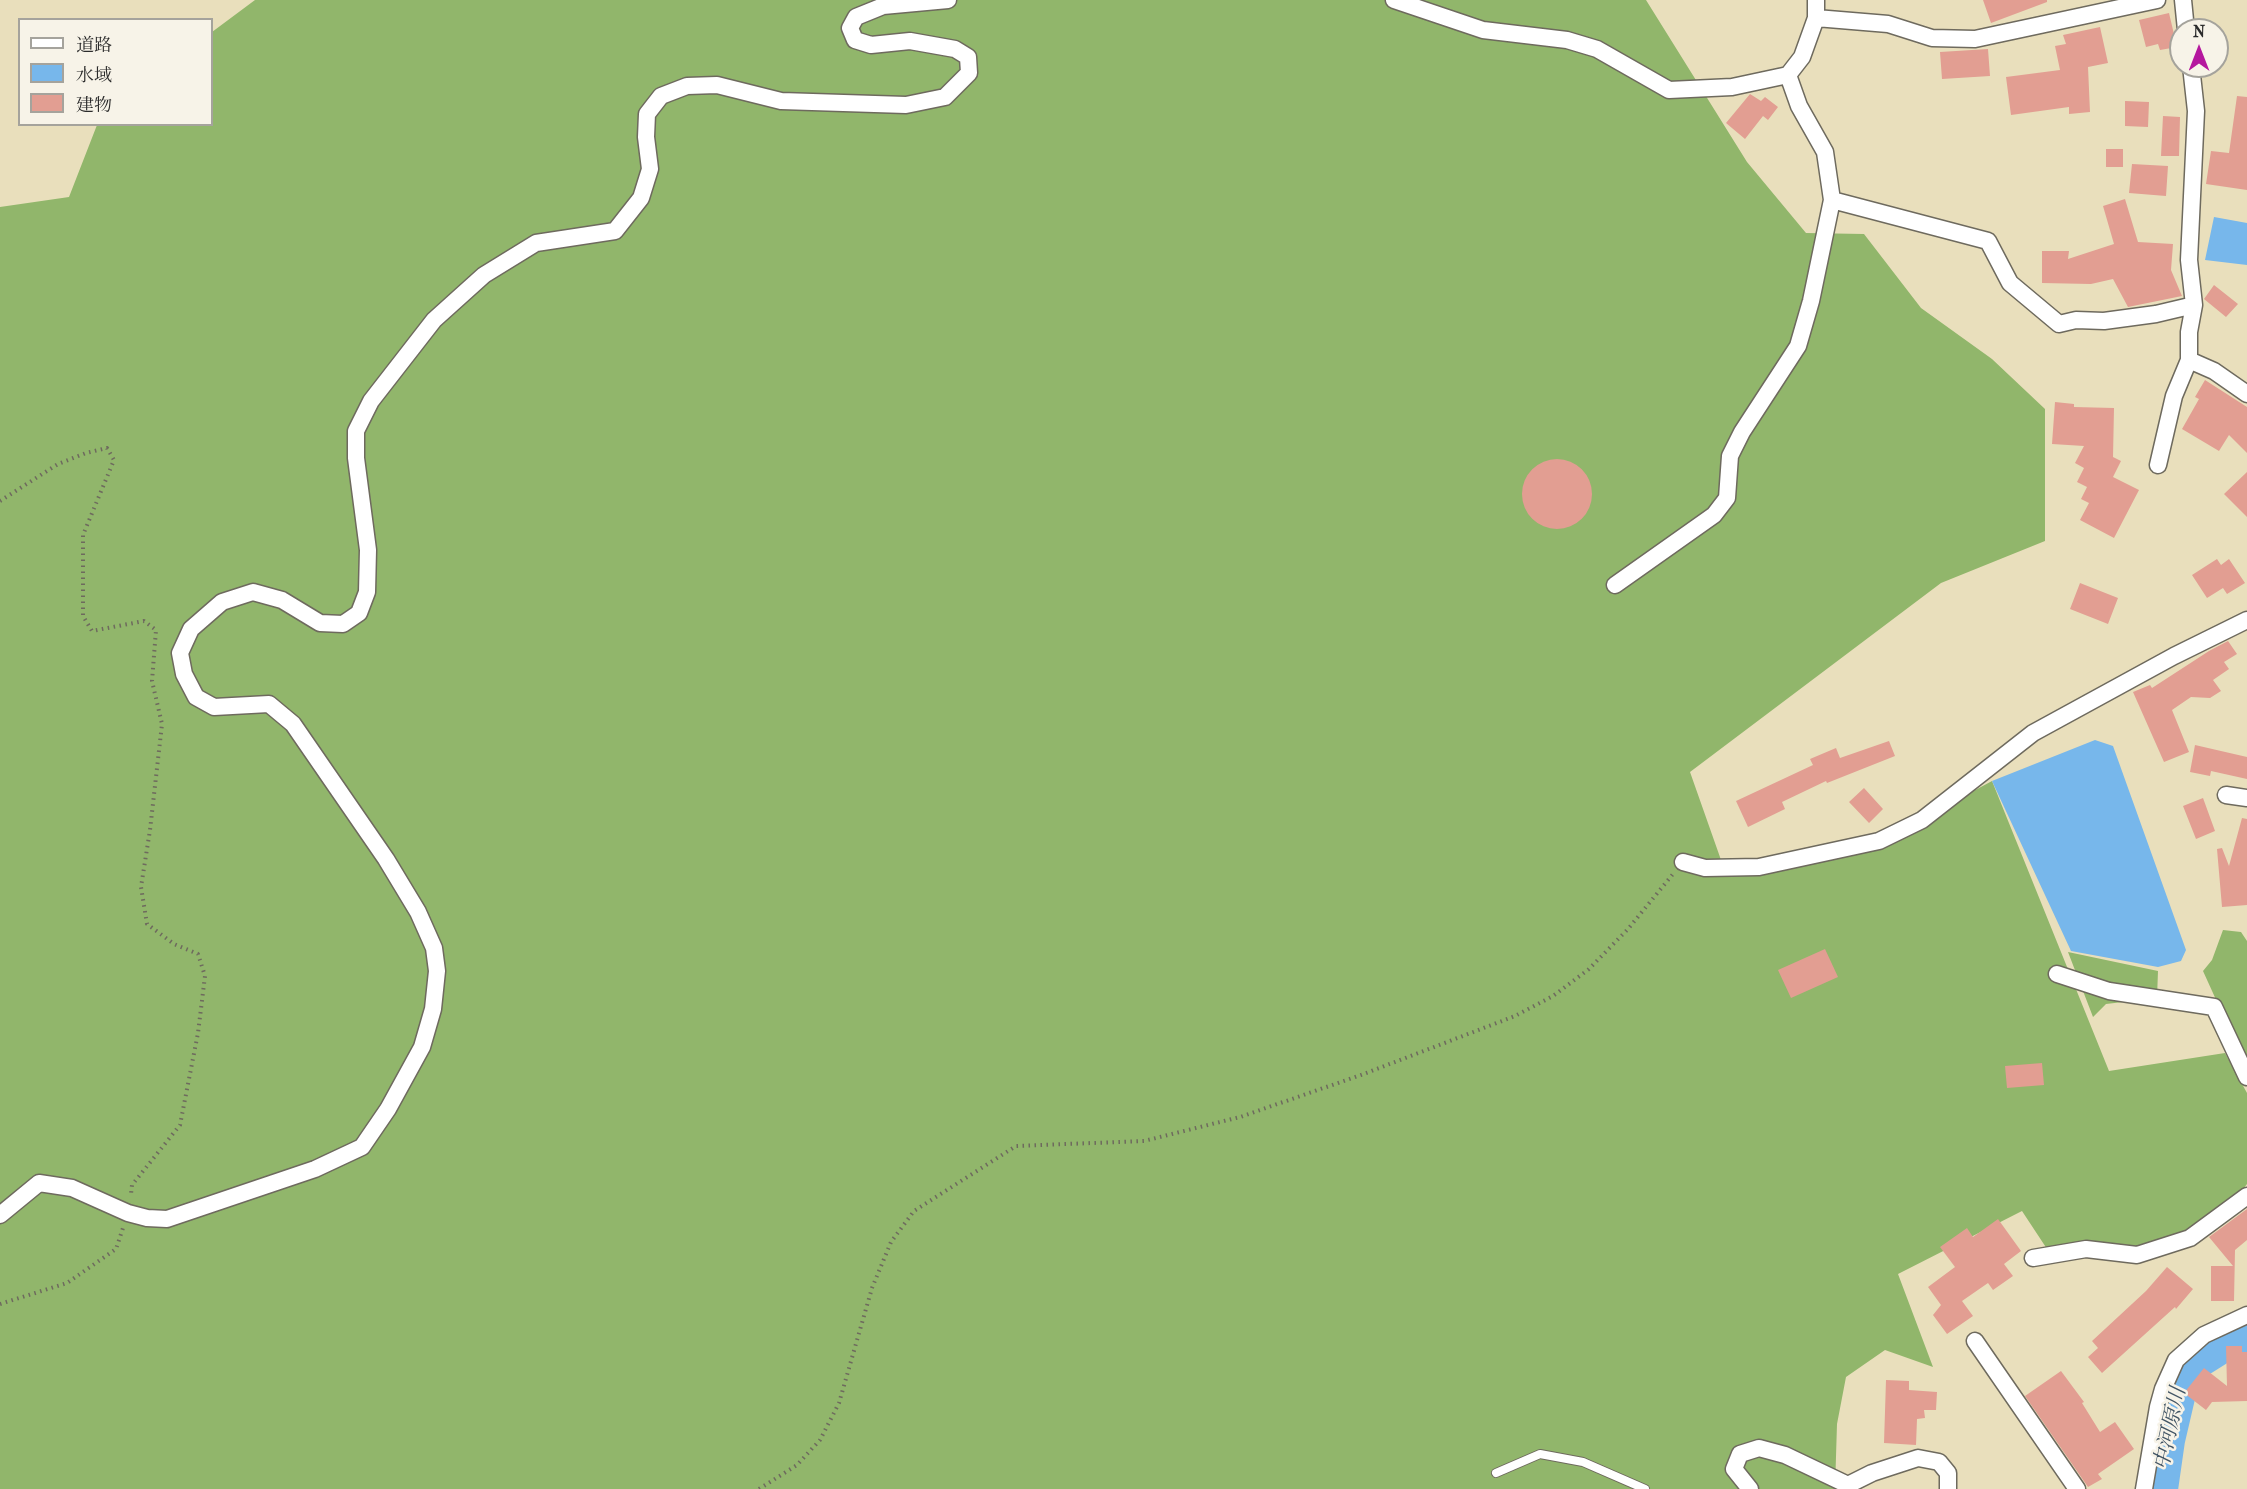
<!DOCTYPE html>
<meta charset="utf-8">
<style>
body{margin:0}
#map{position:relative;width:2247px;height:1489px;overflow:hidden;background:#e9dfbc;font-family:"IM FELL French Canon","Noto Serif JP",serif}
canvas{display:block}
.legend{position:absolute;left:18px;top:18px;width:195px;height:108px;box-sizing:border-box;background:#f7f3e8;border:2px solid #a5a39c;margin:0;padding:8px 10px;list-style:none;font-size:18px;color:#2b2b2b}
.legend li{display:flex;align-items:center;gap:12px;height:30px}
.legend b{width:30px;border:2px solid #a5a39c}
.north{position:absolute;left:2169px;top:18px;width:60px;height:60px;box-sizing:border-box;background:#f7f3e8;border:2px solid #a5a39c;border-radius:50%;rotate:0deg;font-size:16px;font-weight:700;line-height:24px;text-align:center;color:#2b2b2b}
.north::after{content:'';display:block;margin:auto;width:21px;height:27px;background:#b5179e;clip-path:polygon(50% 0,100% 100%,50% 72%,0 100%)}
</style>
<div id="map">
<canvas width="2247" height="1489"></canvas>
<ul class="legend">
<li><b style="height:8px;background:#fff"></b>道路</li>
<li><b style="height:16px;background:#77b7eb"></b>水域</li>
<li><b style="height:16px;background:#e29e92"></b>建物</li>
</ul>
<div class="north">N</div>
</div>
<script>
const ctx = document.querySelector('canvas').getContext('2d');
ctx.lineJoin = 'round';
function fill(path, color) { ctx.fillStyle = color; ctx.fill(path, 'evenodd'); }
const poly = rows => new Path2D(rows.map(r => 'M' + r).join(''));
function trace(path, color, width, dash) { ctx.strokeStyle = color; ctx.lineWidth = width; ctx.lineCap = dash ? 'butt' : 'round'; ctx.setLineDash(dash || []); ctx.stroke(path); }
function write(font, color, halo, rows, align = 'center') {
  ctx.font = font + ' "IM FELL French Canon","Noto Serif JP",serif'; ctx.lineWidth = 5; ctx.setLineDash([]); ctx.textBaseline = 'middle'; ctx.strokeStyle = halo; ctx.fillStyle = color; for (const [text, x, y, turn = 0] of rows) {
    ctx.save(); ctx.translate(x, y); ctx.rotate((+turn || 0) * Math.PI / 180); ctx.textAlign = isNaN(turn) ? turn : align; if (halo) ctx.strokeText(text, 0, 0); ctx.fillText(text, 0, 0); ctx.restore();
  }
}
const forest = poly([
 [255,0,1646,0,1747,162,1806,233,1864,234,1921,308,1992,359,2045,409,2045,541,1941,583,1690,772,1727,877,1890,836,1992,781,2109,1071,2225,1053,2247,1093,2247,1184,2224,1214,2162,1247,2051,1255,2022,1211,1898,1274,1933,1367,1885,1350,1846,1377,1837,1424,1835,1489,0,1489,0,207,69,197,97,125,212,124,212,32],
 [2223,930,2241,932,2247,941,2247,1068,2203,971,2212,960],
 [2068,952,2158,971,2157,998,2106,1004,2093,1017]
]);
const water = poly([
 [2214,217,2247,223,2247,265,2205,260],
 [2095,740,2113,746,2186,950,2181,961,2158,967,2071,951,1992,781]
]);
const river = poly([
 [2159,1489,2166,1440,2180,1380,2195,1361,2222,1344,2247,1331]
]);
const building = poly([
 [1983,0,2047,0,2047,2,1991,23],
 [2169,13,2177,47,2160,50,2158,44,2146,47,2139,20],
 [2100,27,2108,63,2088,67,2090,112,2069,114,2069,107,2011,115,2006,77,2060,70,2055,46,2066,44,2063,35],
 [1988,49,1990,76,1942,79,1940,52],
 [1750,94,1761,101,1765,97,1778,107,1768,120,1763,116,1745,139,1726,123],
 [2237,96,2247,97,2247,190,2206,184,2211,151,2229,153],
 [2125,101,2149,102,2148,127,2125,126],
 [2163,116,2180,117,2179,156,2161,156],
 [2106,149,2123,149,2123,167,2106,167],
 [2132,164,2168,166,2166,196,2129,193],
 [2125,199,2138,242,2173,244,2171,270,2182,296,2128,307,2113,279,2091,284,2042,283,2042,251,2069,251,2068,259,2114,244,2103,206],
 [2214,285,2238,304,2226,317,2204,299],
 [2205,380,2247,407,2247,453,2229,435,2219,451,2182,429,2199,399,2195,397],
 [2055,402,2074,404,2074,407,2114,408,2113,457,2121,461,2113,477,2139,490,2114,538,2080,520,2089,503,2081,499,2087,487,2077,482,2084,468,2075,463,2084,446,2052,444],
 '1522 494a35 35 0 1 1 70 0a35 35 0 1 1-70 0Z',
 [2247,472,2247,517,2224,494],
 [2217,559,2221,565,2229,559,2245,583,2227,594,2223,588,2207,598,2192,575],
 [2080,583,2118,598,2108,624,2070,609],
 [2228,641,2237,654,2224,662,2229,669,2213,680,2221,691,2210,698,2191,697,2172,710,2189,752,2164,762,2133,692,2150,685,2152,688,2209,651],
 [1889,741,1895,756,1827,783,1826,781,1782,802,1785,809,1748,827,1736,801,1813,765,1810,759,1836,748,1840,758],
 [2195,745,2247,757,2247,779,2211,771,2210,776,2190,772],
 [1864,788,1883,809,1869,823,1849,802],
 [2203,798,2215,831,2196,839,2183,806],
 [2242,818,2247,819,2247,905,2222,907,2217,849,2222,848,2229,866],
 [1825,949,1838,977,1791,998,1778,970],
 [2042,1063,2044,1085,2007,1088,2005,1066],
 [2247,1209,2247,1240,2235,1250,2234,1301,2211,1301,2211,1266,2233,1266,2209,1237],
 [1998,1219,2021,1251,2004,1264,2013,1276,1993,1290,1988,1283,1962,1301,1973,1316,1947,1334,1933,1315,1941,1305,1928,1287,1955,1267,1940,1247,1967,1228,1973,1237],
 [2167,1267,2193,1289,2176,1309,2175,1307,2102,1373,2088,1357,2098,1348,2092,1341,2146,1291],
 [2226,1346,2242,1346,2242,1352,2247,1352,2247,1401,2212,1402,2206,1410,2184,1393,2204,1368,2227,1386],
 [2061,1371,2084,1402,2082,1403,2100,1432,2115,1422,2134,1449,2098,1474,2102,1479,2088,1487,2025,1396],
 [1886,1380,1909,1381,1909,1390,1937,1392,1936,1410,1924,1410,1925,1418,1917,1419,1916,1445,1884,1443]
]);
const path = poly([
 [0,501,58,464,86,453,107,448,114,460,83,535,83,616,92,631,144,621,156,630,152,681,162,724,150,830,141,887,147,924,174,944,198,954,205,976,198,1033,180,1125,132,1185,131,1194],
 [0,1304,67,1283,116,1249,123,1228],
 [759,1489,797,1465,820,1440,839,1403,872,1288,891,1242,914,1211,1016,1146,1144,1141,1240,1117,1361,1075,1515,1016,1553,996,1589,969,1628,929,1673,874]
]);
const service = poly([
 [1496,1473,1540,1454,1583,1462,1645,1489]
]);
const minor = poly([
 [1394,0,1483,30,1567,40,1597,49,1669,90,1732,87,1788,75,1802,57,1816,18,1888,24,1932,38,1975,39,2157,0],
 [1816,0,1816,18],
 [2183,0,2186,30],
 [2191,66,2196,111,2189,260,2194,305,2189,332,2189,360,2214,371,2247,394],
 [1832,200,1988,241,2010,283,2059,324,2076,320,2104,321,2156,314,2194,305],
 [2158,465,2174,396,2189,360],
 [1615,585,1714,515,1727,498,1730,456,1742,432,1798,346,1811,301,1832,200,1825,152,1799,106,1788,75],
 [2226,795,2247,798],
 [1683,862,1705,868,1759,867,1879,841,1922,820,2033,733,2174,656,2247,620],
 [2057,974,2109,991,2214,1007,2247,1077],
 [0,1215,39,1183,72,1188,128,1213,147,1218,167,1219,315,1169,362,1147,388,1109,422,1047,433,1009,437,971,434,948,418,912,386,859,293,724,269,704,214,707,196,697,184,674,180,653,191,629,222,602,253,592,282,600,320,623,343,624,359,613,367,592,368,550,356,458,356,431,371,401,434,320,484,275,536,243,615,231,641,198,650,169,646,137,647,114,661,96,687,86,717,85,781,101,906,105,945,97,969,73,968,57,955,49,910,41,871,45,855,40,850,28,856,17,883,6,948,0],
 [2033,1258,2086,1249,2137,1255,2190,1238,2247,1196],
 [1975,1341,2077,1489],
 [1750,1489,1734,1469,1740,1454,1759,1448,1785,1455,1848,1485,1872,1473,1918,1458,1939,1462,1948,1473,1948,1489],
 [2144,1489,2158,1407,2163,1389,2176,1360,2204,1335,2247,1315]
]);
const waterNames = [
 ["中河原川",2171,1429,-78]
];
fill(forest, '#91b66b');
fill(water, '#77b7eb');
trace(river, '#77b7eb', 38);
fill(building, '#e29e92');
trace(service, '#6e6a5e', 10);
trace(minor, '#6e6a5e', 19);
trace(path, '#6e6a5e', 4, [1.5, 4.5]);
trace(service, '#fff', 8);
trace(minor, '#fff', 16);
write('italic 21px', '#425565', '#f7f3e8', waterNames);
</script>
